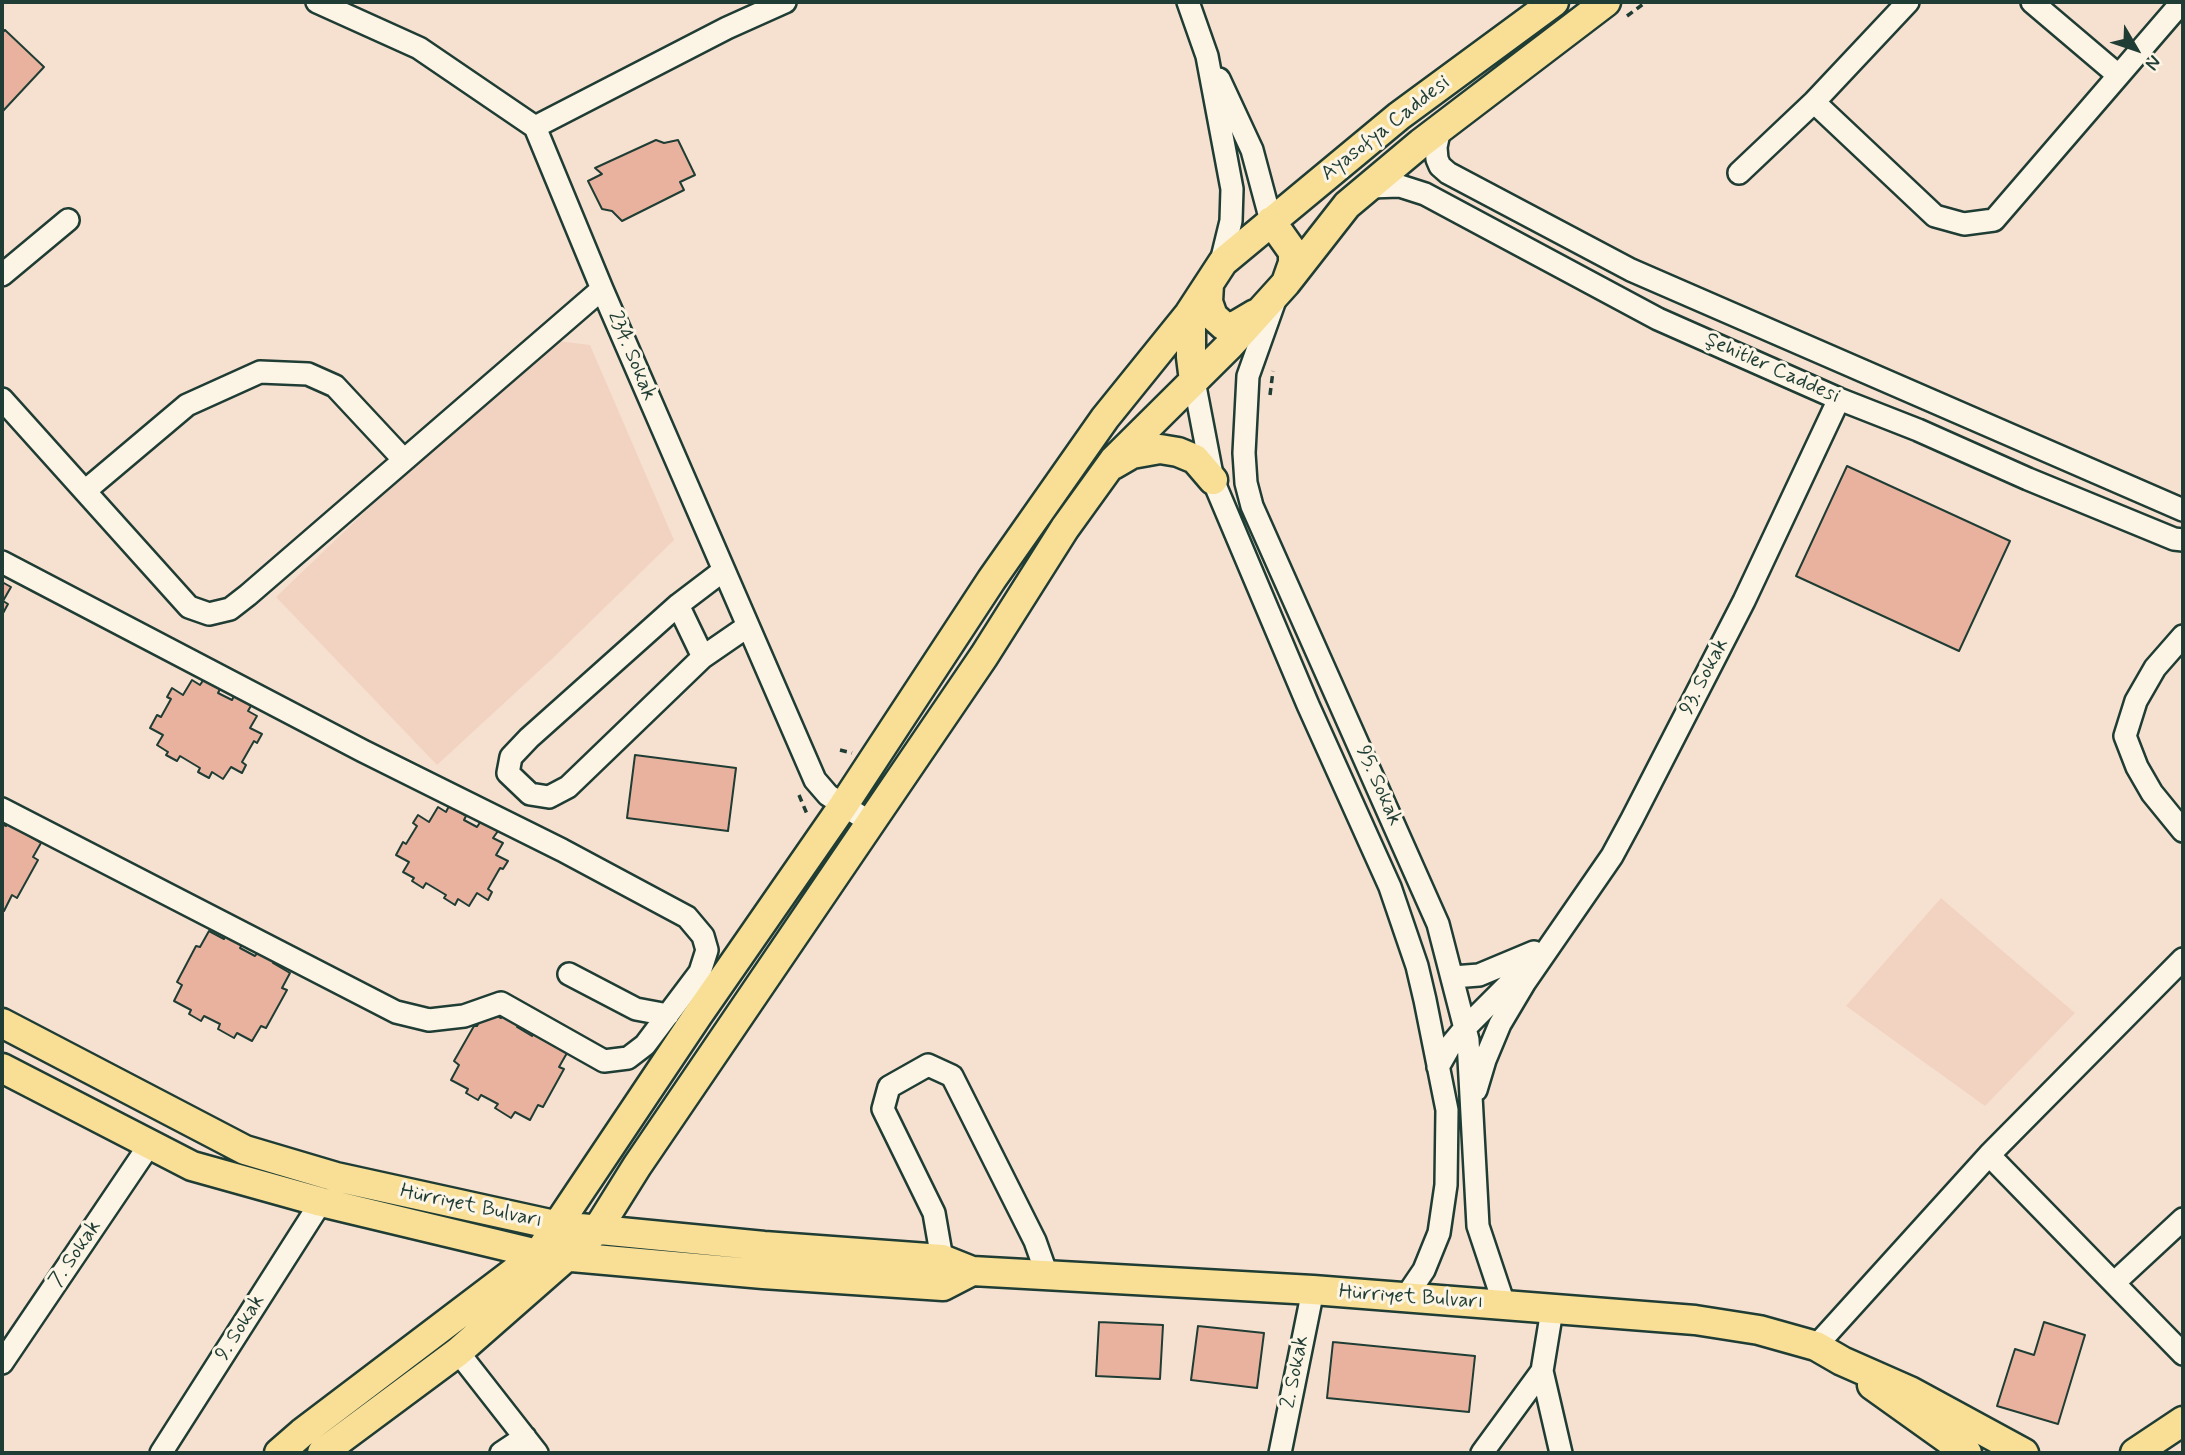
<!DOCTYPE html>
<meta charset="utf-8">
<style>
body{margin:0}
#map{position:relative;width:2185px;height:1455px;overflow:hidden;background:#f6e1d0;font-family:Mynerve,sans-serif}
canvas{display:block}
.frame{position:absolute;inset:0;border:4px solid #1f3d34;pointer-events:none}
.north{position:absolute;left:2101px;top:14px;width:70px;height:70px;-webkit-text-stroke:5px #fcf5e5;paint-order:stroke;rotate:129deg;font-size:19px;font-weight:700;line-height:28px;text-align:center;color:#1f3d34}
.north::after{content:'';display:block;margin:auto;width:24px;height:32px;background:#1f3d34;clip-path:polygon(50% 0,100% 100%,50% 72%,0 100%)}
</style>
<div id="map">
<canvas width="2185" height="1455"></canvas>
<div class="frame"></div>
<div class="north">N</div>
</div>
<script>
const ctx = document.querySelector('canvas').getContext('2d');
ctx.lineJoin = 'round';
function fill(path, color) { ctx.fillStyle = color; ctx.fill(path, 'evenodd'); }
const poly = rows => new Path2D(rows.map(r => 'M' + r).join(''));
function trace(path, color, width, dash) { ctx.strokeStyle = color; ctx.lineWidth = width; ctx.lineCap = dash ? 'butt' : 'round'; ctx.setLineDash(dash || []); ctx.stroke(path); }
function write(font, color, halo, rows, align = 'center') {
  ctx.font = font + ' Mynerve,sans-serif'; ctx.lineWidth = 6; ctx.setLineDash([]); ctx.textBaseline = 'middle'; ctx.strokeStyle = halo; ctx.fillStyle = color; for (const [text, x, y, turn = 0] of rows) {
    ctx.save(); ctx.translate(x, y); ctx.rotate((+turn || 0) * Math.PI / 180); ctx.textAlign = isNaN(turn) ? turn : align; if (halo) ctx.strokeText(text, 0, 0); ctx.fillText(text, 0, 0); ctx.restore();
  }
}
const built = poly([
 [558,341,590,345,674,540,552,659,437,765,276,597,398,480],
 [1941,898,2075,1013,1985,1106,1846,1006]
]);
const building = poly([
 [5,30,44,67,2,112,2,33,5,30],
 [656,140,664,143,678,140,695,175,680,182,684,190,622,221,612,211,602,209,588,181,602,174,595,168,656,140],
 [1847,466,2010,541,1959,651,1796,576,1847,466],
 [2,582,11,587,3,601,8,604,2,615,2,582],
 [204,679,220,689,218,693,232,700,235,694,252,704,248,711,257,716,250,728,262,734,257,743,254,741,242,762,246,765,242,773,231,767,223,779,212,772,209,778,198,772,200,768,180,756,177,761,166,755,168,752,157,745,163,735,150,728,157,715,161,717,171,699,167,697,172,688,183,695,192,680,200,685,204,679],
 [635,755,736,768,728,831,627,818,635,755],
 [449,806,466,816,464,820,477,827,481,821,498,831,493,838,503,843,496,855,508,861,503,869,500,868,488,889,492,892,488,900,477,893,469,906,458,899,455,905,444,898,446,895,426,883,423,888,412,881,414,878,403,872,409,862,396,855,403,842,406,844,417,826,413,823,418,815,429,822,438,807,446,812,449,806],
 [9,821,26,829,24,833,41,843,33,857,38,860,17,898,12,895,4,911,2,910,2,824,6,826,9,821],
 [209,931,224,939,226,934,243,943,240,948,255,956,259,951,275,960,273,963,290,973,282,988,287,990,266,1028,261,1026,252,1041,237,1033,234,1038,218,1029,220,1024,204,1016,201,1021,189,1014,191,1010,174,1001,182,985,177,982,196,946,200,947,209,931],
 [486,1010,501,1018,503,1014,520,1023,517,1027,532,1036,535,1030,552,1039,549,1043,567,1053,559,1067,564,1069,543,1107,538,1105,530,1120,515,1112,511,1118,495,1108,498,1104,481,1095,478,1100,466,1093,468,1089,451,1080,459,1065,454,1061,474,1026,477,1026,486,1010],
 [1099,1322,1163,1325,1160,1379,1096,1376,1099,1322],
 [2044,1322,2085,1335,2058,1424,1997,1406,2015,1349,2034,1355,2044,1322],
 [1198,1326,1264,1333,1257,1388,1191,1380,1198,1326],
 [1333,1342,1475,1356,1469,1412,1327,1398,1333,1342]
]);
const path = poly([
 [1627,16,1646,2],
 [1270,395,1273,371],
 [840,750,852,753],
 [799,795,807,814]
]);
const minor = poly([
 [317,2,419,48,535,127,602,289,815,780,828,795,871,823],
 [1188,2,1207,56,1232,189,1231,221,1220,266],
 [2032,2,2118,75],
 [1219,79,1252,150,1271,221],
 [1814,102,1935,216,1964,224,1994,220,2182,2],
 [535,127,727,28,785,2],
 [1440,128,1436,147,1437,159,1440,166,1448,173,1631,270,2183,510],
 [1739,173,1814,102,1908,2],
 [1369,187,1400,186,1425,194,1658,319,1839,399,1918,430,2028,479,2174,539,2183,540],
 [2,275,68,220],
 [1274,303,1248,376,1244,453,1246,483,1252,506,1438,924,1468,1040,1478,1226,1504,1304],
 [1194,381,1213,480,1308,705,1390,887,1417,966,1425,1000,1447,1110,1446,1185,1439,1233,1424,1270,1405,1298],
 [2,399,189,607,209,614,230,609,248,595,602,289],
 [85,491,187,405,260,372,308,374,335,386,404,460],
 [2,562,363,751,562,850,687,917,703,936,707,950,700,972,645,1045,628,1058,604,1061,501,1003,464,1016,429,1020,396,1012,2,809],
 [724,570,678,605,529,738,511,757,508,773,530,794,549,797,568,787,703,657,748,626],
 [678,605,703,657],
 [2183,636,2155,668,2136,701,2125,736,2137,767,2152,793,2183,831],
 [569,974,636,1009,668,1015],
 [1453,977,1479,975,1534,952],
 [1438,1067,1450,1046,1465,1028,1527,966],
 [1476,1090,1485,1060,1500,1024,1525,982,1612,856,1632,819,1744,601,1839,399],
 [1989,1155,2183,1354],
 [942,1259,934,1213,883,1109,889,1087,928,1065,952,1076,1035,1241,1047,1275],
 [2114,1283,2183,1219],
 [1816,1346,1989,1155,2183,959],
 [458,1352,537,1453],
 [2,1363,150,1144],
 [1542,1371,1561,1453],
 [161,1453,321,1202],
 [501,1453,525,1437],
 [1280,1453,1313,1290],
 [1482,1453,1542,1371,1552,1310]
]);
const major = poly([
 [1271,221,1293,252,1293,263,1287,280],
 [1209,284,1208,302,1213,316,1224,326,1233,327,1255,314],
 [1194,381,1191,357,1191,325,1196,306],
 [1113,465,1132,454,1160,449,1178,452,1195,459,1213,480],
 [2,1023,245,1150,336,1177,559,1226,764,1246,942,1259,972,1271,1313,1290,1695,1320,1759,1330,1816,1346,1842,1361,1910,1391,2024,1453],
 [2,1068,192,1166,321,1202,538,1254,763,1274,943,1286,972,1271],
 [1872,1385,1967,1453],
 [279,1453,302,1433,538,1254,698,1015,843,806,992,579,1105,418,1189,314,1223,262,1399,116,1554,2],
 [322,1453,458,1352,597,1230,637,1166,984,656,1065,528,1114,460,1229,346,1286,283,1347,205,1421,143,1606,2],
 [2135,1453,2183,1421]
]);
const streetNames = [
 ["Ayasofya Caddesi",1386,129,-38],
 ["234. Sokak",631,356,67],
 ["Şehitler Caddesi",1772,369,24],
 ["93. Sokak",1705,677,-63],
 ["95. Sokak",1378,786,66],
 ["Hürriyet Bulvarı",471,1207,12],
 ["7. Sokak",76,1254,-56],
 ["Hürriyet Bulvarı",1411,1298,4],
 ["9. Sokak",241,1328,-58],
 ["2. Sokak",1296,1372,-79]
];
fill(built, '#f2d3c1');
fill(building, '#e9b29e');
trace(building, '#1f3d34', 2);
trace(minor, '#1f3d34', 26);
trace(major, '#1f3d34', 33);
trace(path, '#1f3d34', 3.5, [7, 5]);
trace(minor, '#fcf5e5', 21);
trace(major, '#f9df96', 28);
write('21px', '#1f3d34', '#fcf5e5', streetNames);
</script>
